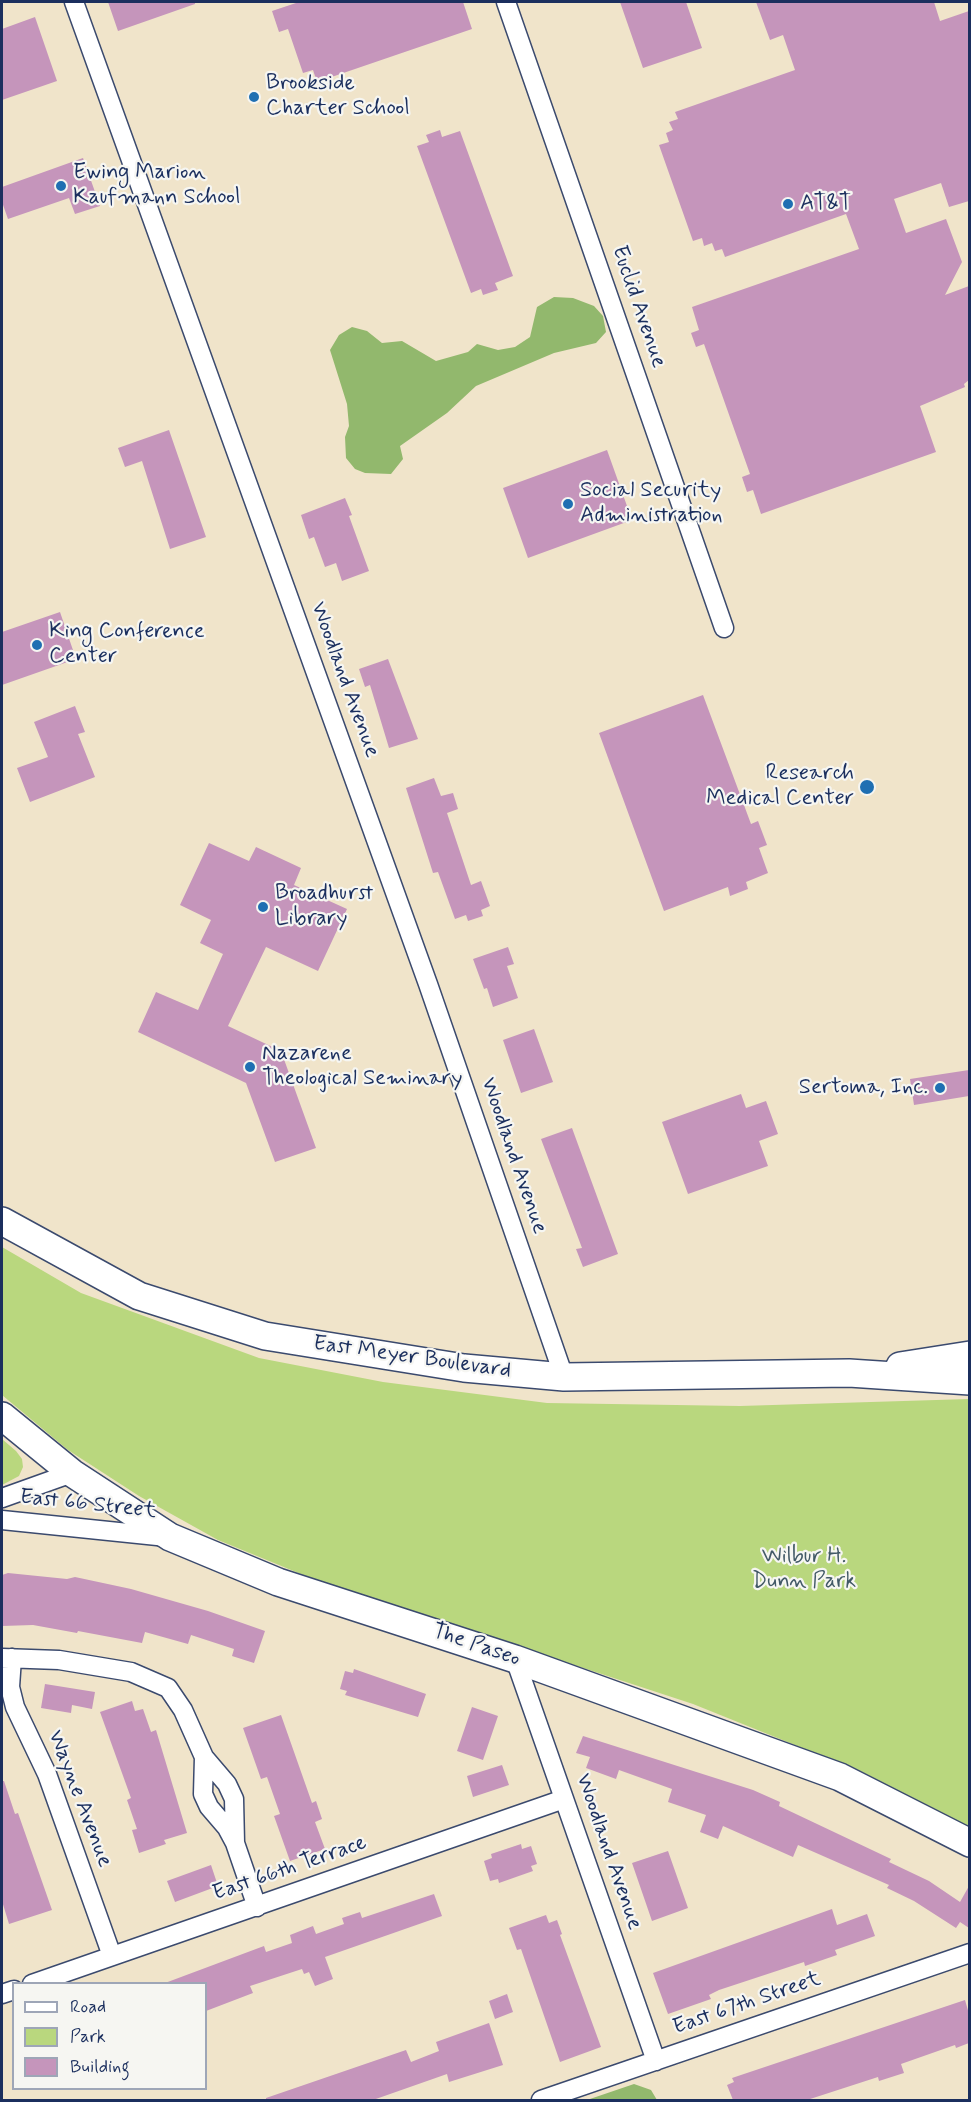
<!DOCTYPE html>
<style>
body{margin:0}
#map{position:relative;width:971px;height:2102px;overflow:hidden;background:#f0e4ca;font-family:Mynerve,sans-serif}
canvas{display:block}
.frame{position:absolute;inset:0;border:3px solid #1b2f5e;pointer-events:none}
.legend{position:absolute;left:12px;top:1982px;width:195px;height:108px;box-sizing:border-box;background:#f6f6f2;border:2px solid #9ea6b7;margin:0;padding:8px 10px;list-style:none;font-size:18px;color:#1b2f5e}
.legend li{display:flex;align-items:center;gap:12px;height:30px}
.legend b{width:30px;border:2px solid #9ea6b7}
</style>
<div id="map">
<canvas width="971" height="2102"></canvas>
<div class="frame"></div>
<ul class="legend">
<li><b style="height:8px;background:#fff"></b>Road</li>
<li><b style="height:16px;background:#b9d77e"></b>Park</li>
<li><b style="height:16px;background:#c595bb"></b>Building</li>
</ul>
</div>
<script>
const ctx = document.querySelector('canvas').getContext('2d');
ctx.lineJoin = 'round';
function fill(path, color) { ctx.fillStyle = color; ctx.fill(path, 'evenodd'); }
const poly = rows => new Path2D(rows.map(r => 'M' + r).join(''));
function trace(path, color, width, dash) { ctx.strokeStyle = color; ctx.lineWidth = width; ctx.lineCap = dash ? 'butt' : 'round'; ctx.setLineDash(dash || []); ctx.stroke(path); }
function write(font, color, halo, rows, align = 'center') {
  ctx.font = font + ' Mynerve,sans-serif'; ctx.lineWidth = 4.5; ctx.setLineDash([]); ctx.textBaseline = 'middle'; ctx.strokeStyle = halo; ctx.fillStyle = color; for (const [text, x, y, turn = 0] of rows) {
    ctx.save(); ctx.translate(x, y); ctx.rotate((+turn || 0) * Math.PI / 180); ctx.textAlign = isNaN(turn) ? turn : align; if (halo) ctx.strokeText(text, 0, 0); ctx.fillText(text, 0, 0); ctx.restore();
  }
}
const green = poly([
 [2,1247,81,1293,259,1358,383,1382,547,1403,740,1406,969,1399,969,1829,862,1772,693,1704,318,1581,218,1540,139,1496,68,1450,2,1395],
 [2,1439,16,1451,22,1459,23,1467,19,1476,2,1485]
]);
const forest = poly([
 [554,297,573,298,594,306,603,316,606,332,596,343,554,353,476,386,447,413,400,446,403,459,391,474,365,473,355,469,346,458,345,437,349,426,347,404,330,350,339,335,352,327,367,331,382,343,402,341,436,361,468,352,477,344,498,350,515,347,530,337,537,307],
 [634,2084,651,2090,657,2100,587,2100]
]);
const building = poly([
 [108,2,195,2,195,4,118,31],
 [299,2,463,2,472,29,317,82,313,70,303,73,288,29,279,32,272,11],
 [620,2,686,2,702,48,643,68],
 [756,2,934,2,940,21,969,11,969,201,949,207,941,183,894,199,906,233,946,219,962,262,945,295,969,286,969,380,964,384,965,387,920,406,936,452,761,514,753,490,747,492,742,477,750,474,704,344,696,347,691,333,699,330,692,307,859,249,846,214,725,257,722,249,715,251,712,243,704,246,702,238,693,241,659,145,669,142,666,133,673,130,669,122,678,119,675,112,795,70,783,35,770,40],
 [35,17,57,81,2,100,2,29],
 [440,130,442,137,460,131,513,276,495,283,498,290,483,295,481,289,471,293,417,146,429,142,426,135],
 [83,158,100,206,75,214,69,198,8,219,2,202,2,187],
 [169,430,206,537,170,549,142,461,125,467,118,448],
 [607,450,632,520,528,558,503,488],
 [345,498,352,515,349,516,369,571,342,581,336,563,325,567,314,537,309,539,301,515],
 [60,612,76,659,2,685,2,632],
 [388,659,418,739,389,748,370,685,365,687,359,669],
 [703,695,751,824,758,821,767,845,759,848,768,873,746,882,748,889,730,896,728,887,664,911,599,733],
 [75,706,85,732,78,734,95,777,30,802,17,768,48,757,34,722],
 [434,778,441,796,453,793,458,809,447,813,471,885,481,881,490,906,481,910,483,916,468,921,466,915,455,919,438,872,433,873,406,788],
 [209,843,249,861,256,847,301,868,294,885,347,909,318,971,266,947,228,1026,281,1051,316,1148,275,1162,246,1083,138,1032,156,992,198,1010,223,954,200,943,211,920,180,905],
 [508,947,514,964,507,966,518,998,493,1007,487,988,484,989,473,959],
 [534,1029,553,1082,521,1093,503,1040],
 [969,1070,969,1096,914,1105,910,1079],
 [741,1094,746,1108,766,1101,778,1134,759,1141,768,1166,688,1194,662,1122],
 [572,1128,618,1254,583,1267,576,1249,582,1248,541,1139],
 [8,1573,67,1579,75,1577,131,1589,208,1611,265,1631,254,1663,232,1656,234,1649,191,1635,188,1644,145,1632,142,1643,78,1631,77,1633,33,1625,2,1626,2,1575],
 [354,1669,426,1694,418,1717,345,1695,347,1691,340,1689,345,1671,353,1673],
 [45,1684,95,1692,92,1709,72,1705,71,1713,41,1708],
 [132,1701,135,1711,143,1709,151,1732,156,1730,187,1833,164,1840,166,1844,139,1853,132,1830,137,1829,127,1800,131,1798,100,1712],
 [472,1707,498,1716,483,1760,457,1751],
 [281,1715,312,1803,316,1801,322,1819,315,1822,325,1849,290,1861,274,1816,280,1814,267,1777,261,1779,243,1728],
 [583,1736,753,1790,780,1802,779,1806,891,1859,889,1862,929,1881,960,1902,969,1886,969,1928,960,1922,956,1928,914,1901,887,1888,889,1885,798,1845,793,1857,723,1826,718,1839,700,1832,706,1815,668,1802,672,1789,619,1770,616,1779,586,1768,590,1757,576,1753],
 [502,1765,509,1785,473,1797,467,1776],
 [2,1781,4,1781,15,1814,18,1813,52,1910,9,1924,2,1901],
 [521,1844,522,1849,531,1846,537,1864,531,1866,533,1871,499,1883,498,1879,490,1881,484,1861,492,1858,491,1854],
 [668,1851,688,1908,652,1921,632,1863],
 [211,1865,218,1886,175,1902,167,1881],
 [434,1894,442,1916,325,1957,333,1979,315,1986,309,1972,304,1974,302,1969,250,1986,253,1993,206,2011,206,1983,165,1983,264,1946,266,1952,292,1943,290,1935,313,1926,316,1934,344,1924,342,1918,360,1912,362,1918],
 [832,1909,837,1925,867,1914,875,1936,835,1950,837,1955,805,1966,804,1962,719,1990,709,1995,711,1999,668,2014,653,1973],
 [546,1915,549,1923,557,1920,562,1934,560,1935,601,2047,560,2062,521,1949,517,1950,509,1928],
 [507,1994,513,2012,495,2019,489,2001],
 [965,2000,969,2014,969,2043,956,2048,955,2045,901,2064,904,2073,879,2081,878,2077,807,2100,733,2100,727,2085,734,2082,732,2078],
 [489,2023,503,2065,449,2082,447,2074,373,2100,266,2100,266,2098,406,2050,411,2062,439,2051,436,2042]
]);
const street = poly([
 [74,2,428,984,564,1377],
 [506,2,724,628],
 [2,1498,72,1473],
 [2,1520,167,1537],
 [2,1658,59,1660,131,1672,168,1688,183,1710,204,1757,227,1784,234,1799,235,1843],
 [12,1658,10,1687,15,1707,47,1774,112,1956],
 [515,1659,656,2061],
 [204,1757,203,1794,209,1807,227,1828,235,1843,257,1907],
 [32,1984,564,1799],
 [2,1994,14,1990],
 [541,2100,970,1953]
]);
const secondary = poly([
 [2,1221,139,1296,265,1336,464,1368,564,1377,849,1373,970,1381],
 [900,1366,970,1355],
 [2,1416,72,1473,170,1537,278,1582,515,1659,840,1777,970,1843]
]);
const markers = [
 [254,97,6,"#1f6fb2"],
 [61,186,6,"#1f6fb2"],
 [788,204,6,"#1f6fb2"],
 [568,504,6,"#1f6fb2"],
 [37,645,6,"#1f6fb2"],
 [867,787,8,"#1f6fb2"],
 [263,907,6,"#1f6fb2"],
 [250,1067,6,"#1f6fb2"],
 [940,1088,6,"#1f6fb2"]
];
const poiNames = [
 ["Brookside",266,84],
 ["Charter School",266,109],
 ["Ewing Marion",73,173],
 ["Kaufmann School",73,198],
 ["AT&T",800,204],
 ["Social Security",580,491],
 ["Administration",580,516],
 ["King Conference",49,632],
 ["Center",49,657],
 ["Research",854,774,"right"],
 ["Medical Center",854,799,"right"],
 ["Broadhurst",275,894],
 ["Library",275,919],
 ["Nazarene",262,1054],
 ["Theological Seminary",262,1079],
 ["Sertoma, Inc.",928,1088,"right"]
];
const streetNames = [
 ["Euclid Avenue",638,307,71],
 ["Woodland Avenue",344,680,70],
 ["Woodland Avenue",513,1156,71],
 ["East Meyer Boulevard",412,1358,8],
 ["East 66 Street",88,1505,6],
 ["The Paseo",476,1646,19],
 ["Wayne Avenue",79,1799,69],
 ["Woodland Avenue",608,1852,71],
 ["East 66th Terrace",290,1869,-19],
 ["East 67th Street",747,2004,-19]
];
const parkNames = [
 ["Wilbur H.",804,1557],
 ["Dunn Park",804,1582]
];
fill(green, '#b9d77e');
fill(forest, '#92b86d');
fill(building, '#c595bb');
trace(street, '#3b4a6e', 21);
trace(secondary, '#3b4a6e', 30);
trace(street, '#fff', 18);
trace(secondary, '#fff', 27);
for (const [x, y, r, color] of markers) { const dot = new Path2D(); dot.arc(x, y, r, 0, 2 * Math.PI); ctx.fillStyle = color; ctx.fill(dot); trace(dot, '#f6f6f2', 2); }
write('22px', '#1b2f5e', '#f6f6f2', poiNames, 'left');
write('22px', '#1b2f5e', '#f6f6f2', streetNames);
write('22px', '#425966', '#f6f6f2', parkNames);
</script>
